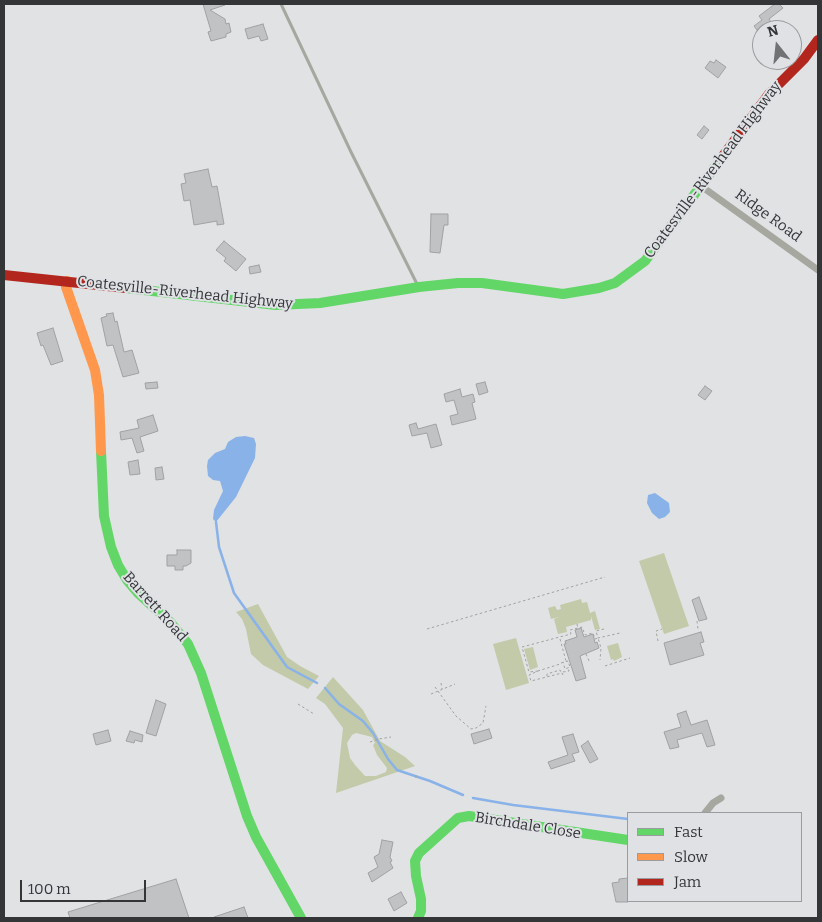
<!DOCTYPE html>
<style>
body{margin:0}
#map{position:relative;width:822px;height:922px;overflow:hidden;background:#e0e2e4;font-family:Bitter,serif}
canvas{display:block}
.frame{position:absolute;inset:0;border:5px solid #343537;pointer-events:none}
.legend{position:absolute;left:627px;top:812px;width:175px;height:90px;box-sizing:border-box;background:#dfe1e5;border:1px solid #9b9c9f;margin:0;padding:6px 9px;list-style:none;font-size:15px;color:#343537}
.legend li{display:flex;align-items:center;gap:10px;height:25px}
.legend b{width:25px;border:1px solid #9b9c9f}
.north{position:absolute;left:752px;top:20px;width:50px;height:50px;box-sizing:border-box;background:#dfe1e5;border:1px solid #9b9c9f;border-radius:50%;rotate:344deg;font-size:14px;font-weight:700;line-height:20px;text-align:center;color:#343537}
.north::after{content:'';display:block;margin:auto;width:18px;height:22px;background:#707274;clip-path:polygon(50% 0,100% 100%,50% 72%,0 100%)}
.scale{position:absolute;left:20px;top:880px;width:126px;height:22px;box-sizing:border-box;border:2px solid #343537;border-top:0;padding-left:6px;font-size:15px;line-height:18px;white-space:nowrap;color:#343537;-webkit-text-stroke:4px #dfe1e5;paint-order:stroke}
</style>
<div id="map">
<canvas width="822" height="922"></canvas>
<div class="frame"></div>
<ul class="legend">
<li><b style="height:6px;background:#63d668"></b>Fast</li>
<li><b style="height:6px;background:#ff974d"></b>Slow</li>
<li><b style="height:6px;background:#b3261e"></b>Jam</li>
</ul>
<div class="north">N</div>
<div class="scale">100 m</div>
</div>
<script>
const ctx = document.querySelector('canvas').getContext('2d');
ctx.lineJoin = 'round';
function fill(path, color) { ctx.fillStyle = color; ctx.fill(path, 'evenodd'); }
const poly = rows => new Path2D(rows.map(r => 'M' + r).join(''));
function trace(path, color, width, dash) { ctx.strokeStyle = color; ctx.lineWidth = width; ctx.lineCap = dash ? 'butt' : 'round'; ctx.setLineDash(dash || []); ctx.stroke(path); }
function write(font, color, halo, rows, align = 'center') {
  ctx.font = font + ' Bitter,serif'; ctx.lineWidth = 4; ctx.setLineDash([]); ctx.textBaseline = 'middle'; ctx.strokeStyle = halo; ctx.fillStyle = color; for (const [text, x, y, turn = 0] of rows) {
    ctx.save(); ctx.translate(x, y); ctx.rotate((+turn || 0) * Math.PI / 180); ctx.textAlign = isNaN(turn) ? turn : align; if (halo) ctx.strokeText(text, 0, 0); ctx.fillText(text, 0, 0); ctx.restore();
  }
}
const green = poly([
 [664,553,689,626,664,634,639,561],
 [581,599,582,603,587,602,590,613,595,611,600,629,595,630,591,616,591,620,566,627,567,632,558,634,554,619,559,617,551,619,548,608,555,606,557,610,561,609,560,605],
 [258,604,287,657,300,666,319,676,308,689,263,665,251,654,246,629,242,619,236,612],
 [516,638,529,683,506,690,493,644],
 [618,643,622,657,614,661,613,659,611,660,607,646],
 [533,647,538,667,530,670,524,649],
 [333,677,363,710,380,741,405,757,415,766,336,793,343,728,325,704,316,698],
 [356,733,372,737,375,743,373,745,377,755,387,768,386,772,376,776,365,776,355,765,350,758,347,743,352,735]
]);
const water = poly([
 [245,436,254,438,256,444,255,458,236,497,216,522,213,519,214,510,223,491,220,481,213,480,208,476,207,466,208,460,215,453,225,449,228,442,236,437],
 [655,493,669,503,670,512,665,517,659,519,652,513,647,503,648,495]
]);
const stream = poly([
 [216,522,219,547,234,593,287,667,317,683],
 [325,688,339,704,363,721,373,733,388,759,397,770,430,781,463,795],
 [473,798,513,805,628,819]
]);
const building = poly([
 [203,4,225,4,225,5,210,10,225,19,226,24,229,23,231,32,226,34,226,37,211,41,208,32,211,31,203,4],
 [775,4,779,4,783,8,769,19,774,26,769,30,757,30,754,26,762,20,759,16,775,4],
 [263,24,268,39,261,41,259,36,248,39,245,29,263,24],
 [716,60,726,67,718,78,705,68,710,61,714,63,716,60],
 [704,126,709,130,702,139,697,135,704,126],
 [208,169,212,187,217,186,224,224,217,225,217,221,194,225,190,200,184,201,181,184,186,183,184,174,208,169],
 [431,214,448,214,448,225,444,225,440,253,430,252,431,214],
 [224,241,246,259,236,271,224,261,226,258,216,250,224,241],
 [259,265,261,272,250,274,249,267,259,265],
 [113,313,115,322,117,321,119,330,124,352,132,350,139,373,123,377,113,345,107,346,101,318,107,316,106,314,113,313],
 [53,328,63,361,51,365,43,345,41,346,37,333,53,328],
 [157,382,158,388,146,389,145,383,157,382],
 [485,382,488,392,479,395,476,384,485,382],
 [705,386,712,391,705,400,698,395,705,386],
 [460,389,462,397,473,394,475,402,472,403,476,419,452,425,450,416,458,414,454,400,446,402,444,394,460,389],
 [153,415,158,431,140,437,144,451,137,453,132,438,121,440,120,432,139,428,137,420,153,415],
 [416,423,418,429,436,424,442,445,431,448,427,433,412,436,409,425,416,423],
 [138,460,140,474,130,475,128,462,138,460],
 [162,467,164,479,156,480,155,468,162,467],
 [177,550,191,550,191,563,186,566,183,566,183,570,175,570,175,566,167,566,167,555,177,555,177,550],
 [699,597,707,619,699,621,692,600,699,597],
 [581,628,584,637,593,634,595,643,597,642,599,648,580,656,586,678,576,681,564,644,566,644,565,641,577,637,575,630,581,628],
 [701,632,704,642,700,643,704,655,670,665,664,643,701,632],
 [156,700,166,704,156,736,146,733,156,700],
 [686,711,691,725,707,720,715,745,707,747,702,733,677,740,679,747,670,749,664,732,681,727,677,714,686,711],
 [489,729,492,738,474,744,471,734,489,729],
 [108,730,111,741,96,745,93,734,108,730],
 [130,731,143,735,142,742,135,740,134,743,126,741,130,731],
 [573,734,579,752,572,754,575,761,551,769,548,762,568,755,562,737,573,734],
 [588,741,598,759,590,763,581,746,588,741],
 [382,840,393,842,390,857,392,861,390,862,393,868,372,882,368,873,378,867,374,857,379,854,382,840],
 [628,878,628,902,616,902,612,883,619,882,619,879,628,878],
 [176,879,189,918,70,918,68,912,176,879],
 [401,892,407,903,394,911,388,899,401,892],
 [244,907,248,918,214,918,214,917,244,907]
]);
const path = poly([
 [697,621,698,629],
 [577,624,578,629],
 [427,629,605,577],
 [604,629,596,631,598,638,620,633],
 [560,639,566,661],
 [658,641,656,631,662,629],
 [586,654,590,663],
 [605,666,630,658],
 [538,671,529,672,522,647,571,634,570,630,582,627,585,635,593,633,595,639,598,638,601,648,600,660],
 [563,672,569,671,568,668],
 [563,675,562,673,531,681,529,675,538,671,560,664,561,663,568,661,570,667,565,669,563,662],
 [547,676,547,674,560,670,561,672],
 [441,683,442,689],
 [435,687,456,716,471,729,476,728,483,723,486,706],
 [431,694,455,684],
 [298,704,314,714],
 [370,742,379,739,391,737],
 [416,778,416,775]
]);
const lane = poly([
 [281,4,351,152,417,284]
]);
const street = poly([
 [701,186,818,270],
 [705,813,713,803,721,798]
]);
const fast = poly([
 [126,288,276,305,320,303,419,287,458,283,482,283,563,294,599,288,615,283,645,261,723,156],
 [101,451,104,516,111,547,118,565,127,580,138,593,170,622,188,644,201,673,247,816,256,837,301,918],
 [418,918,421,911,421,899,416,876,415,861,419,853,458,818,469,816,628,840]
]);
const slow = poly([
 [67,281,66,287,95,370,99,395,101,451]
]);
const jam = poly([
 [723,156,769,94,804,59,818,40],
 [4,275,126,288]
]);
const streetNames = [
 ["Coatesville-Riverhead Highway",713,170,-53],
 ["Ridge Road",768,216,36],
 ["Coatesville-Riverhead Highway",185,293,6],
 ["Barrett Road",155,607,48],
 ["Birchdale Close",528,826,9]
];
fill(green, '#c3caa9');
fill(water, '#89b2e8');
trace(stream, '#89b2e8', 2.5);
fill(building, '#c1c2c4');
trace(building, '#a0a1a2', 1);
trace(path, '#a1a39d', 1, [2.5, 2.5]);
trace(lane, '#a6a8a0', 3);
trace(street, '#a6a8a0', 7);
trace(fast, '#63d668', 10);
trace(slow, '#ff974d', 10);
trace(jam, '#b3261e', 10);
write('15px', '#343537', '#dfe1e5', streetNames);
</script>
